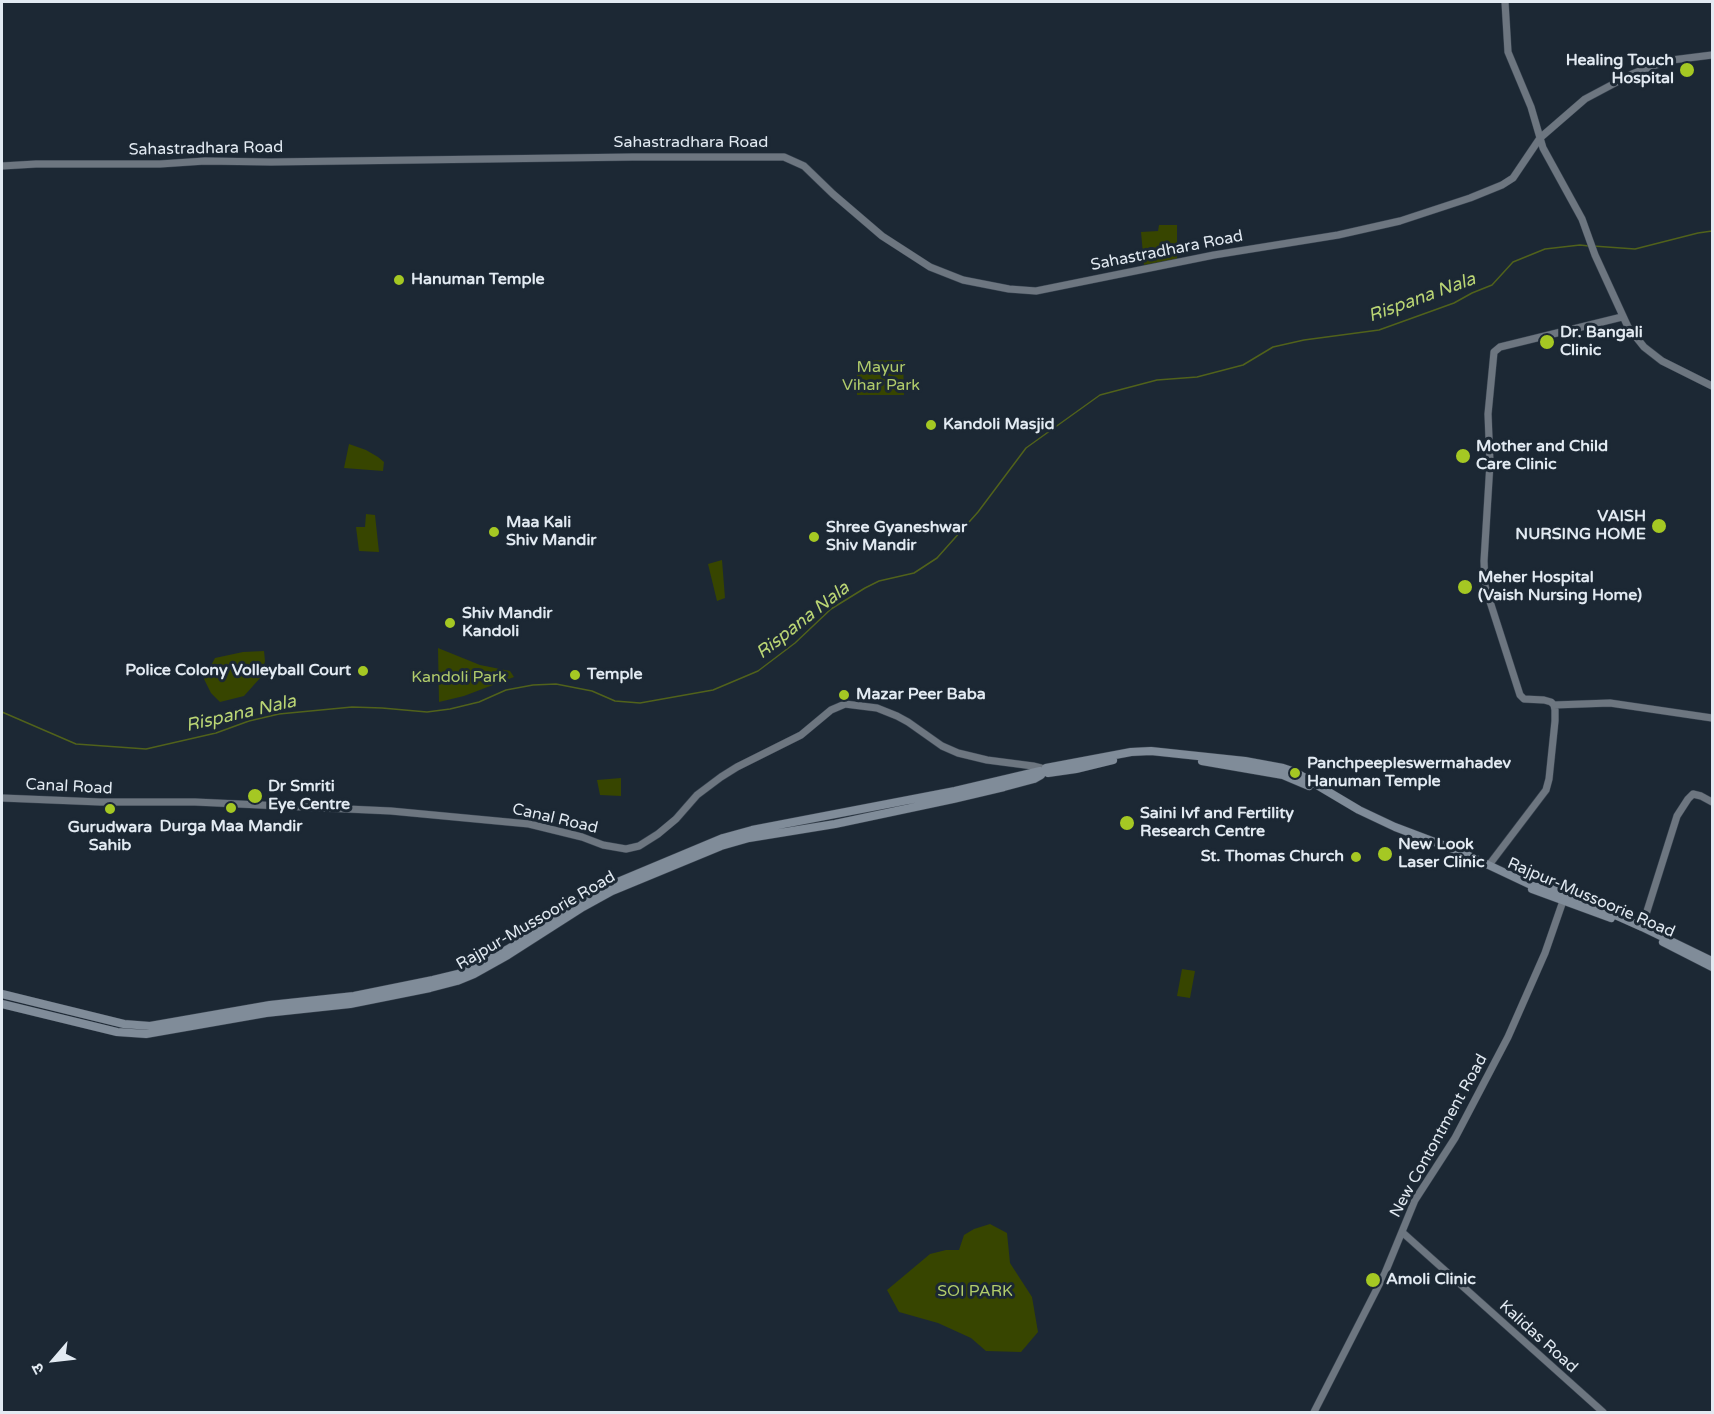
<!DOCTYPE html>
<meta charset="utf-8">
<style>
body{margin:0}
#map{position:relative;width:1714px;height:1414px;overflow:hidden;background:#1c2834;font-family:"Varela Round","Noto Sans Devanagari",sans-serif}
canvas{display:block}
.frame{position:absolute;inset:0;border:3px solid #e2eaf2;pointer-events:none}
.north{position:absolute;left:24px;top:1330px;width:60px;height:60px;-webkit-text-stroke:4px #1c2834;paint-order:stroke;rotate:242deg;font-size:16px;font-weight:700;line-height:24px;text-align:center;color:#e2eaf2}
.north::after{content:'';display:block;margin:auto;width:21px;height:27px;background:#e2eaf2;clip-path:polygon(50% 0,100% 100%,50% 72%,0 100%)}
</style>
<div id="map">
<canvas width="1714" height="1414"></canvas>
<div class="frame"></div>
<div class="north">उ</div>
</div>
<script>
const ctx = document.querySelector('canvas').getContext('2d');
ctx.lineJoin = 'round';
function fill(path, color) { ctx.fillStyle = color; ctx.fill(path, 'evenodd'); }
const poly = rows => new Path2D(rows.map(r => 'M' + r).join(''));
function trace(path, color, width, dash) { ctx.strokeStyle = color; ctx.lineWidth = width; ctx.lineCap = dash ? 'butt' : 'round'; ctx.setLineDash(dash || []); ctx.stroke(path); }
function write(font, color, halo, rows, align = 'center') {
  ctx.font = font + ' "Varela Round",sans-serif'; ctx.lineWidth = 6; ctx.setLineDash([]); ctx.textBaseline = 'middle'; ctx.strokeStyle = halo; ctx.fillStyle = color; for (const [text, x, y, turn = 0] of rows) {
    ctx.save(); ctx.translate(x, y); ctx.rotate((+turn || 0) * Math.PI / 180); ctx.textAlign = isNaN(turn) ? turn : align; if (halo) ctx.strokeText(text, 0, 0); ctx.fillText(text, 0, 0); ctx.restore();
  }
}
const green = poly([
 [1159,225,1177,225,1177,259,1144,265,1141,232,1158,231],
 [903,360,904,395,857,395,857,361],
 [349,444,366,450,378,457,384,462,383,471,344,468],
 [366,514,375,515,379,552,359,551,356,527,365,527],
 [722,560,725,598,717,601,708,564],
 [438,648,480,665,510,671,514,677,464,696,439,702],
 [264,651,265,661,261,677,244,696,220,702,211,693,204,679,215,658,243,652],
 [621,778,621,796,600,795,597,780],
 [1182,969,1195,971,1190,998,1177,996],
 [990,1224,1007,1233,1010,1263,1032,1297,1038,1332,1021,1352,986,1351,971,1338,938,1323,899,1312,887,1290,930,1254,946,1250,959,1250,964,1235,974,1229]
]);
const stream = poly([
 [1593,246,1635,249,1698,233,1712,231],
 [2,712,76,744,146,749,216,733,249,721,279,714,352,707,382,708,427,712,450,709,479,702,506,690,533,685,556,684,592,691,615,701,640,703,713,690,758,671,795,643,831,609,865,588,879,581,914,573,937,558,978,512,1026,448,1100,395,1157,380,1197,377,1243,365,1273,347,1304,340,1379,330,1454,303,1472,293,1492,285,1513,262,1545,249,1580,245,1589,246]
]);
const secondary = poly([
 [1505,2,1508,52,1531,107,1543,148,1582,219,1595,255,1628,327,1644,347,1662,361,1712,386],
 [2,166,36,164,160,164,205,161,271,162,633,157,784,157,804,166,833,194,882,236,930,267,963,280,1009,289,1036,291,1214,255,1338,235,1400,221,1470,198,1502,185,1513,178,1540,138,1585,99,1632,74,1650,67,1672,60,1712,55],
 [1554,705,1610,703,1712,718],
 [2,798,100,802,195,802,391,811,529,824,582,837,603,845,626,849,639,846,658,834,676,819,697,795,721,777,737,767,801,735,831,710,845,704,877,708,897,716,908,722,942,746,958,753,987,760,1033,766,1041,768],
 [1489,865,1546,790,1549,779,1555,721,1555,710,1554,705,1551,702,1544,700,1524,699,1520,695,1485,586,1484,561,1490,463,1488,414,1494,352,1500,347,1622,317],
 [1642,927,1677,816,1688,799,1693,794,1701,796,1712,802],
 [1402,1232,1603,1412],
 [1314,1412,1385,1273,1415,1200,1455,1138,1508,1037,1545,953,1563,901]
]);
const primary = poly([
 [1202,761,1283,775,1309,786],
 [1046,768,1131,752,1151,751,1245,761,1283,768,1295,772,1359,810,1395,827,1461,852,1535,887,1545,887,1566,893,1642,927,1712,961],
 [1048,773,1076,769,1113,760],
 [1532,889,1611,918],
 [1663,942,1712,967],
 [2,994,124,1024,150,1026,270,1005,354,996,433,980,458,974,474,967,508,949,583,901,613,884,723,838,752,830,955,791,1040,771],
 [2,1004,117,1032,146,1034,266,1013,350,1004,430,988,457,981,474,974,508,955,583,907,612,891,721,846,749,838,835,824,953,799,1004,787,1034,779,1041,775]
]);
const markers = [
 [1687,70,8,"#a5c823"],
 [399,280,6,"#a5c823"],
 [1547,342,8,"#a5c823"],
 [931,425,6,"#a5c823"],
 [1463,456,8,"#a5c823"],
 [1659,526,8,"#a5c823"],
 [494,532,6,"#a5c823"],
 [814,537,6,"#a5c823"],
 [1465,587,8,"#a5c823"],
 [450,623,6,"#a5c823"],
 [363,671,6,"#a5c823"],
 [575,675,6,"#a5c823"],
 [844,695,6,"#a5c823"],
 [1295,773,6,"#a5c823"],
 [255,796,8,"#a5c823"],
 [231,808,6,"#a5c823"],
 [110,809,6,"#a5c823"],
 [1127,823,8,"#a5c823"],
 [1385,854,8,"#a5c823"],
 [1356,857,6,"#a5c823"],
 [1373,1280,8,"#a5c823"]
];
const poiNames = [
 ["Healing Touch",1674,61,"right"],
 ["Hospital",1674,79,"right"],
 ["Hanuman Temple",411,280],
 ["Dr. Bangali",1560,333],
 ["Clinic",1560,351],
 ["Kandoli Masjid",943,425],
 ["Mother and Child",1476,447],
 ["Care Clinic",1476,465],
 ["VAISH",1646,517,"right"],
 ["NURSING HOME",1646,535,"right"],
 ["Maa Kali",506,523],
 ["Shiv Mandir",506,541],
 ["Shree Gyaneshwar",826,528],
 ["Shiv Mandir",826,546],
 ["Meher Hospital",1478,578],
 ["(Vaish Nursing Home)",1478,596],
 ["Shiv Mandir",462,614],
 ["Kandoli",462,632],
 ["Police Colony Volleyball Court",351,671,"right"],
 ["Temple",587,675],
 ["Mazar Peer Baba",856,695],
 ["Panchpeepleswermahadev",1307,764],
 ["Hanuman Temple",1307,782],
 ["Dr Smriti",268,787],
 ["Eye Centre",268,805],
 ["Saini Ivf and Fertility",1140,814],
 ["Research Centre",1140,832],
 ["Durga Maa Mandir",231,827,"center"],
 ["Gurudwara",110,828,"center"],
 ["Sahib",110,846,"center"],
 ["New Look",1398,845],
 ["Laser Clinic",1398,863],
 ["St. Thomas Church",1344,857,"right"],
 ["Amoli Clinic",1386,1280]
];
const streetNames = [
 ["Sahastradhara Road",691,143],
 ["Sahastradhara Road",206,149,-1],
 ["Sahastradhara Road",1167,251,-11],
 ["Canal Road",69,787,3],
 ["Canal Road",555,819,13],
 ["Rajpur-Mussoorie Road",1591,898,23],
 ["Rajpur-Mussoorie Road",536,921,-30],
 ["New Contontment Road",1439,1136,-61],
 ["Kalidas Road",1538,1337,42]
];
const parkNames = [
 ["Mayur",881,368],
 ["Vihar Park",881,386],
 ["Kandoli Park",459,678],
 ["SOI PARK",975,1292]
];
const waterNames = [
 ["Rispana Nala",1422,298,-20],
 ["Rispana Nala",803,621,-38],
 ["Rispana Nala",241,714,-13]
];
fill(green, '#374500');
trace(stream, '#51621b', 1.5);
trace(secondary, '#38434f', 8);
trace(primary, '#38434f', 9);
trace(secondary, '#6d7680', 7);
trace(primary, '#808c99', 8);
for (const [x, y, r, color] of markers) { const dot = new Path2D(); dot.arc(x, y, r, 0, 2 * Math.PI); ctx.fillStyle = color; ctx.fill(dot); trace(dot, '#1c2834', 2); }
write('bold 16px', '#e2eaf2', '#1c2834', poiNames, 'left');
write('16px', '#e2eaf2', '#1c2834', streetNames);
write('16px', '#b1cc6b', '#1c2834', parkNames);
write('italic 18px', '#bad574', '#1c2834', waterNames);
</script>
